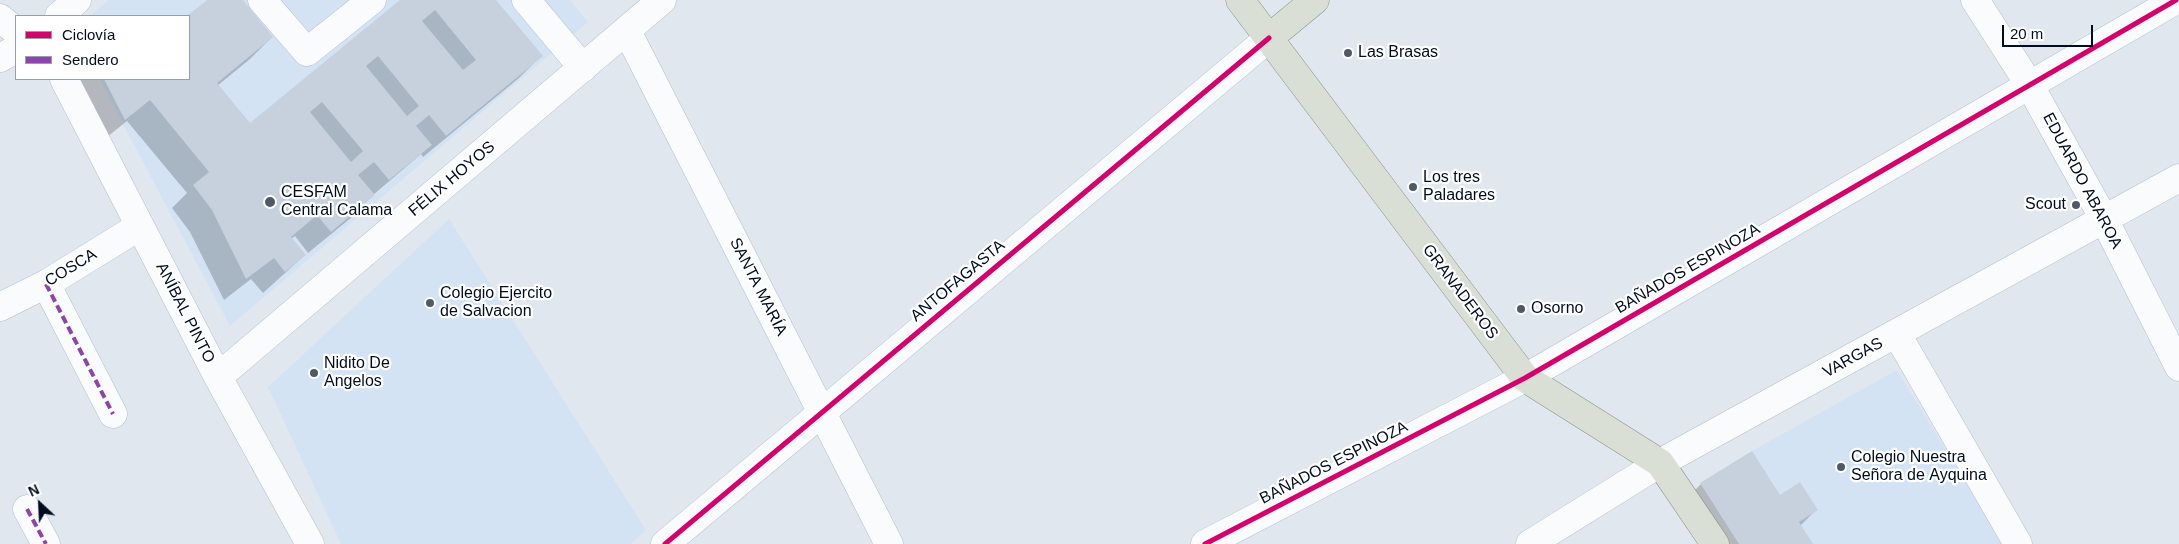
<!DOCTYPE html>
<meta charset="utf-8">
<style>
body{margin:0}
#map{position:relative;width:2179px;height:544px;overflow:hidden;background:#e1e7ee;font-family:Arial,sans-serif}
canvas{display:block}
.legend{position:absolute;left:15px;top:15px;width:175px;height:65px;box-sizing:border-box;background:#fff;border:1px solid #999ea6;margin:0;padding:6px 9px;list-style:none;font-size:15px;color:#000d20}
.legend li{display:flex;align-items:center;gap:10px;height:25px}
.legend b{width:25px;border:1px solid #999ea6}
.north{position:absolute;left:15px;top:479px;width:50px;height:50px;-webkit-text-stroke:4px #fff;paint-order:stroke;rotate:335deg;font-size:14px;font-weight:700;line-height:20px;text-align:center;color:#000d20}
.north::after{content:'';display:block;margin:auto;width:18px;height:22px;background:#000d20;clip-path:polygon(50% 0,100% 100%,50% 72%,0 100%)}
.scale{position:absolute;left:2002px;top:25px;width:91px;height:22px;box-sizing:border-box;border:2px solid #000d20;border-top:0;padding-left:6px;font-size:15px;line-height:18px;white-space:nowrap;color:#000d20;-webkit-text-stroke:4px #fff;paint-order:stroke}
</style>
<div id="map">
<canvas width="2179" height="544"></canvas>
<ul class="legend">
<li><b style="height:6px;background:#d6006c"></b>Ciclovía</li>
<li><b style="height:6px;background:#8e44ad"></b>Sendero</li>
</ul>
<div class="north">N</div>
<div class="scale">20 m</div>
</div>
<script>
const ctx = document.querySelector('canvas').getContext('2d');
ctx.lineJoin = 'round';
function fill(path, color) { ctx.fillStyle = color; ctx.fill(path, 'evenodd'); }
const poly = rows => new Path2D(rows.map(r => 'M' + r).join(''));
function trace(path, color, width, dash) { ctx.strokeStyle = color; ctx.lineWidth = width; ctx.lineCap = dash ? 'butt' : 'round'; ctx.setLineDash(dash || []); ctx.stroke(path); }
function write(font, color, halo, rows, align = 'center') {
  ctx.font = font + ' Arial,sans-serif'; ctx.lineWidth = 4.5; ctx.setLineDash([]); ctx.textBaseline = 'middle'; ctx.strokeStyle = halo; ctx.fillStyle = color; for (const [text, x, y, turn = 0] of rows) {
    ctx.save(); ctx.translate(x, y); ctx.rotate((+turn || 0) * Math.PI / 180); ctx.textAlign = isNaN(turn) ? turn : align; if (halo) ctx.strokeText(text, 0, 0); ctx.fillText(text, 0, 0); ctx.restore();
  }
}
const built = poly([
 [108,0,570,0,588,22,230,326,99,79,189,79,189,16,90,16],
 [449,219,646,530,631,544,341,544,268,387],
 [1897,370,2003,544,1739,544,1700,483,1752,451]
]);
const shadow = poly([
 [209,0,242,0,272,37,250,59,217,86,249,125,402,0,495,0,541,56,519,78,423,157,421,154,373,195,352,217,308,253,295,236,291,239,305,255,263,293,251,279,224,300,190,232,172,208,187,193,127,121,102,141,68,79,189,79,189,16],
 [1701,484,1780,496,1816,510,1800,526,1811,544,1703,544,1679,506]
]);
const building = poly([
 [207,0,243,0,273,37,217,83,250,123,400,0,496,0,543,56,446,136,429,115,416,126,432,145,389,180,374,162,358,175,375,195,331,232,317,215,291,237,306,255,285,272,274,258,246,279,212,210,193,185,209,172,150,100,125,120,104,79,189,79,189,16,187,16],
 [435,10,476,60,463,70,422,21],
 [378,56,419,106,407,116,366,66],
 [322,102,363,151,351,162,310,112],
 [1752,451,1780,495,1800,482,1818,510,1799,522,1813,544,1739,544,1700,483]
]);
const minor = poly([
 [262,0,307,52,372,0],
 [526,0,583,68],
 [1975,0,2029,84,2104,219,2179,367],
 [59,16,77,0],
 [0,18,16,31],
 [627,31,889,544],
 [0,58,16,49],
 [64,79,218,377,310,544],
 [46,284,113,414],
 [0,307,46,284,140,226],
 [1897,334,2018,544],
 [218,377,662,0],
 [27,509,46,544],
 [665,544,1269,38],
 [1205,544,1525,378,2176,0],
 [1530,544,1660,463,2179,178]
]);
const major = poly([
 [1240,0,1525,378,1660,463,1715,544],
 [1269,38,1315,0]
]);
const quiet = poly([
 [46,284,113,414],
 [27,509,46,544]
]);
const cycleway = poly([
 [665,544,1269,38],
 [1205,544,1525,378,2176,0]
]);
const markers = [
 [1348,53,5,"#4f5968"],
 [1413,187,5,"#4f5968"],
 [270,202,6,"#4f5968"],
 [2076,205,5,"#4f5968"],
 [430,303,5,"#4f5968"],
 [1521,309,5,"#4f5968"],
 [314,373,5,"#4f5968"],
 [1841,467,5,"#4f5968"]
];
const poiNames = [
 ["Las Brasas",1358,53],
 ["Los tres",1423,178],
 ["Paladares",1423,196],
 ["CESFAM",281,193],
 ["Central Calama",281,211],
 ["Scout",2066,205,"right"],
 ["Colegio Ejercito",440,294],
 ["de Salvacion",440,312],
 ["Osorno",1531,309],
 ["Nidito De",324,364],
 ["Angelos",324,382],
 ["Colegio Nuestra",1851,458],
 ["Señora de Ayquina",1851,476]
];
const streetNames = [
 ["FÉLIX HOYOS",452,179,-40],
 ["EDUARDO ABAROA",2082,181,62],
 ["COSCA",71,268,-31],
 ["BAÑADOS ESPINOZA",1688,269,-30],
 ["ANTOFAGASTA",958,281,-40],
 ["SANTA MARÍA",758,287,63],
 ["GRANADEROS",1460,292,53],
 ["ANÍBAL PINTO",185,313,63],
 ["VARGAS",1853,358,-29],
 ["BAÑADOS ESPINOZA",1334,463,-27]
];
fill(built, '#d3e3f4');
fill(shadow, '#0003');
fill(building, '#c7d1dd');
trace(minor, '#b1becc', 29);
trace(major, '#8b9688', 29);
trace(minor, '#fafbfc', 28);
trace(major, '#dadfd6', 28);
trace(quiet, '#8e44ad', 4, [8, 4]);
trace(cycleway, '#d6006c', 5);
for (const [x, y, r, color] of markers) { const dot = new Path2D(); dot.arc(x, y, r, 0, 2 * Math.PI); ctx.fillStyle = color; ctx.fill(dot); trace(dot, '#fff', 2); }
write('16px', '#000d20', '#fff', poiNames, 'left');
write('16px', '#000d20', '#fff', streetNames);
</script>
